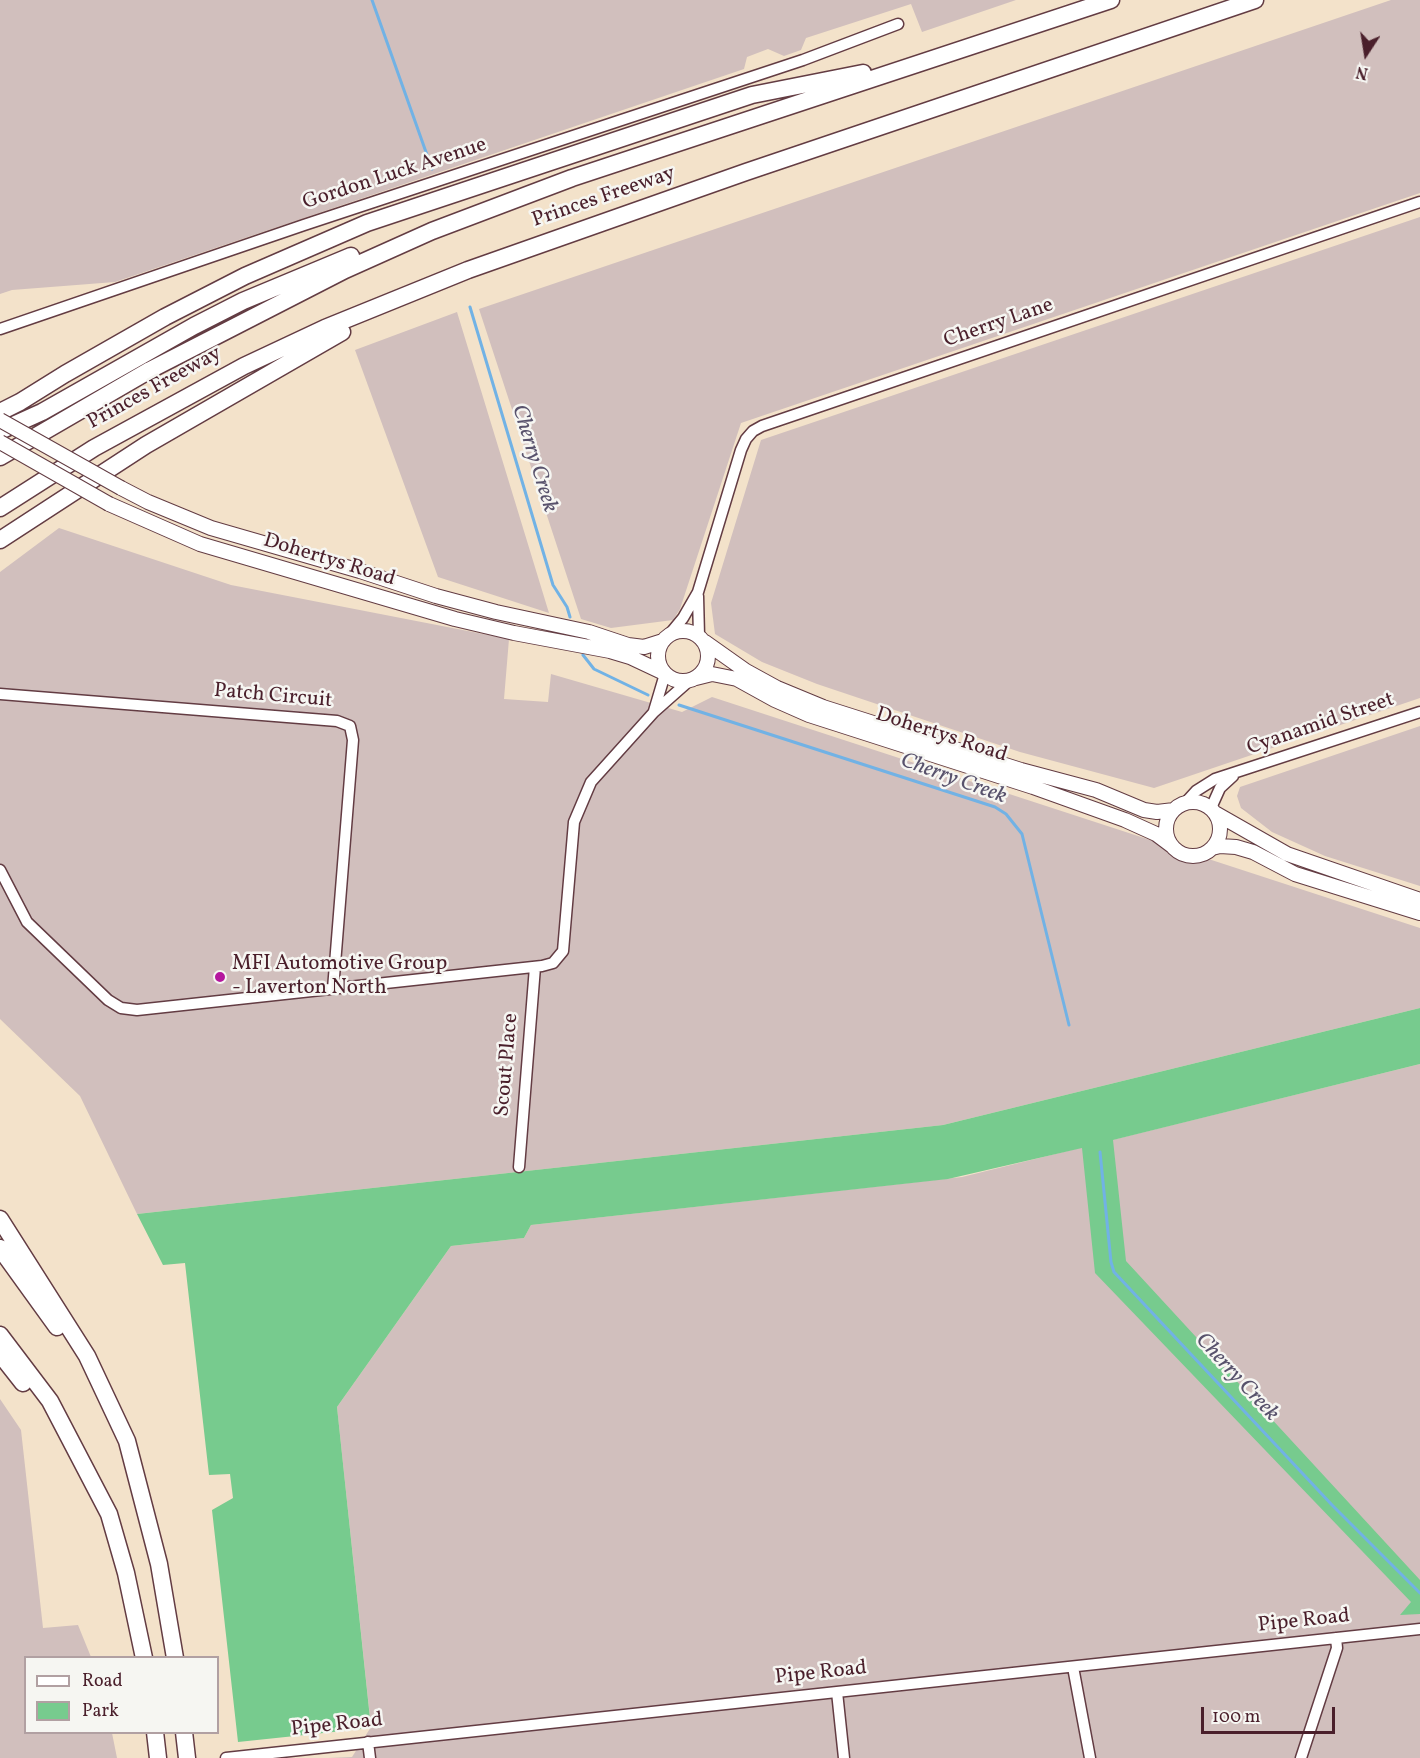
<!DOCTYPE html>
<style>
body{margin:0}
#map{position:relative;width:1420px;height:1758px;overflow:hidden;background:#f3e2ca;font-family:Vollkorn,serif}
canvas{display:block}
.legend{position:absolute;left:24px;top:1656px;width:195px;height:78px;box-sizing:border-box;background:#f6f6f2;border:2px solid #b1a0a2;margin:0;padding:8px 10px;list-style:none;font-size:18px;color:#4a1f2b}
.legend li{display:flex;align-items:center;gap:12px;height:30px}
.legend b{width:30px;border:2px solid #b1a0a2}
.north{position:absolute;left:1336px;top:24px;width:60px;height:60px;-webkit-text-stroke:4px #f6f6f2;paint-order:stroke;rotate:192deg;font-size:16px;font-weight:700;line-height:24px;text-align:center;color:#4a1f2b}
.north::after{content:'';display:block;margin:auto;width:21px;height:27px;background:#4a1f2b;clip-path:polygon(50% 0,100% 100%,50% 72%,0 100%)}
.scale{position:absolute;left:1201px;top:1707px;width:134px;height:27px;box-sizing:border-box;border:3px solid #4a1f2b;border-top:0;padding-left:8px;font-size:18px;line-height:21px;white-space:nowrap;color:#4a1f2b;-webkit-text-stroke:4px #f6f6f2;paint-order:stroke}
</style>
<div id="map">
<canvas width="1420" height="1758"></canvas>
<ul class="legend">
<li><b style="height:8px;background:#fff"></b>Road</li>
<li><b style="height:16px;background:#77cb8e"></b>Park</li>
</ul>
<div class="north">N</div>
<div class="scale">100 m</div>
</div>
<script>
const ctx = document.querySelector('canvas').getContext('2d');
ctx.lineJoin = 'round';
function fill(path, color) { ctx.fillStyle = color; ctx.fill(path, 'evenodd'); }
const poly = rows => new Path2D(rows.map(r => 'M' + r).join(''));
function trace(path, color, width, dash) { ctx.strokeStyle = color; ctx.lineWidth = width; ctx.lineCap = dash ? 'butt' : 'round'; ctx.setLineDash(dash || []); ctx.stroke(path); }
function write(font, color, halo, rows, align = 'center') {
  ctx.font = font + ' Vollkorn,serif'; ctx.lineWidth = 5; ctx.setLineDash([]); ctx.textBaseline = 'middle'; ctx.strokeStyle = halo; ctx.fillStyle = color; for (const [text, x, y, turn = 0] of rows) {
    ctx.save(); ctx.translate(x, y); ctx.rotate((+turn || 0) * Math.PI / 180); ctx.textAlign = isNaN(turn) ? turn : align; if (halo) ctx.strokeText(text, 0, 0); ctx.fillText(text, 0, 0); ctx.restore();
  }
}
const industrial = poly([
 [0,0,1016,0,922,32,911,4,806,38,801,50,784,56,768,49,747,57,744,69,115,282,12,290,0,294],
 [1391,0,1420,0,1420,193,741,423,680,609,673,620,611,628,581,619,479,309],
 [1420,217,1420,698,1154,788,1020,752,817,684,762,662,715,634,711,603,761,440],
 [457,312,549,613,438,577,355,350],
 [59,528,231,585,509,639,504,699,548,702,551,674,682,712,712,697,1420,928,1420,1008,943,1125,137,1214,80,1096,0,1019,0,572],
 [1420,726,1420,886,1325,856,1272,832,1241,808,1237,796,1240,787],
 [1420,1064,1420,1758,328,1758,352,1757,371,1727,337,1407,451,1246,524,1238,531,1225,962,1177],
 [0,1399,21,1430,43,1628,78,1625,91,1657,26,1658,26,1732,112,1733,117,1758,0,1758]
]);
const green = poly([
 [1420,1008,1420,1064,1113,1140,1126,1261,1420,1580,1420,1614,1400,1615,1411,1602,1095,1273,1082,1148,948,1179,531,1225,524,1238,451,1246,337,1407,371,1728,238,1742,212,1510,233,1498,230,1474,209,1475,185,1263,163,1265,137,1214,943,1125]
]);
const stream = poly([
 [372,0,432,169],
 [470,307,553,585,567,607,570,617],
 [583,655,594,669,648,695],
 [679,705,995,807,1006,814,1022,834,1069,1025],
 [1100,1152,1111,1262,1114,1272,1332,1505,1420,1593]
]);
const minor = poly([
 [0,329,304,225,803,60,898,24],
 [698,596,699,636],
 [669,635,683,618,698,592,741,450,746,439,753,431,762,426,1420,202],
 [0,694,337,721,350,726,353,740,333,989],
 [654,711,665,674],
 [1186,802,1196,791,1215,779,1420,712],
 [1211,808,1220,788,1233,776],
 [0,870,27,922,108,1000,121,1008,137,1010,542,966,553,963,563,951,574,822,591,782,654,712,689,681],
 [519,1167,535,967],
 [1073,1667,1090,1758],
 [837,1692,844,1758],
 [368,1742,370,1758],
 [226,1758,1420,1629],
 [1301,1758,1337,1648,1336,1638]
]);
const major = poly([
 [121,488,148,502,211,528,360,571,436,596,496,612,589,632,628,645,644,647,663,641],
 [109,504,200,544,455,619,514,633,610,651,630,657,664,673],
 '658 656a25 25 0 1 1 50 0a25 25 0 1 1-50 0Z',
 [705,642,746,671,777,688,823,707,1021,770,1096,790,1144,810,1157,812,1174,810],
 [696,678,712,674,737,679,775,700,809,715,1033,787,1125,820,1156,834,1172,846],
 '1166 829a27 27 0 1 1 54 0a27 27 0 1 1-54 0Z',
 [1215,813,1287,854,1420,900],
 [1212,848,1220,846,1236,847,1253,852,1295,874,1420,913]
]);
const highway = poly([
 [0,412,20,402,65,374,165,317,245,276,367,223,752,95,863,73],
 [0,431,42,412,194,326,243,301,351,256],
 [0,457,150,370,345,270,432,231,572,178,1111,0],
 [0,508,94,448,244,366,325,328,468,270,746,172,1255,0],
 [0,540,146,445,342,332],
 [0,1219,87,1356,127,1441,159,1564,175,1658],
 [0,1248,57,1327],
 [0,1335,50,1401,109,1514,126,1573,144,1658],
 [0,1354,23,1383],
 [155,1732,158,1758],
 [184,1732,187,1758]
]);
const majorBridge = poly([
 [0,420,121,488],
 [0,442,109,504]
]);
const markers = [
 [220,977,6,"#b5179e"]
];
const streetNames = [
 ["Gordon Luck Avenue",395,175,-18],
 ["Princes Freeway",604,198,-19],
 ["Cherry Lane",999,324,-19],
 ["Princes Freeway",155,389,-29],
 ["Dohertys Road",329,561,17],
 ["Patch Circuit",273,697,5],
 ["Cyanamid Street",1321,725,-19],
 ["Dohertys Road",941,736,18],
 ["Scout Place",508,1065,-85],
 ["Pipe Road",1304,1622,-6],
 ["Pipe Road",821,1674,-6],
 ["Pipe Road",337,1726,-6]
];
const poiNames = [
 ["MFI Automotive Group",232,965],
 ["- Laverton North",232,989]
];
const waterNames = [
 ["Cherry Creek",533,459,73],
 ["Cherry Creek",953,780,20],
 ["Cherry Creek",1236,1378,47]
];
fill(industrial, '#d1bfbd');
fill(green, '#77cb8e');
trace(stream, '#71b2e5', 3);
trace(minor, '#633c43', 13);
trace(major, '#633c43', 16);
trace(highway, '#633c43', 19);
trace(minor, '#fff', 10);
trace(major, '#fff', 14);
trace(highway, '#fff', 16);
trace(majorBridge, '#633c43', 16, []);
trace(majorBridge, '#fff', 14);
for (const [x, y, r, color] of markers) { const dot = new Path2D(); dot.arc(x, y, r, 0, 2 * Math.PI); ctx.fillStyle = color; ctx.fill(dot); trace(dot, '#f6f6f2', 2); }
write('21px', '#4a1f2b', '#f6f6f2', streetNames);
write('21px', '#4a1f2b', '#f6f6f2', poiNames, 'left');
write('italic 22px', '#58526c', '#f6f6f2', waterNames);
</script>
